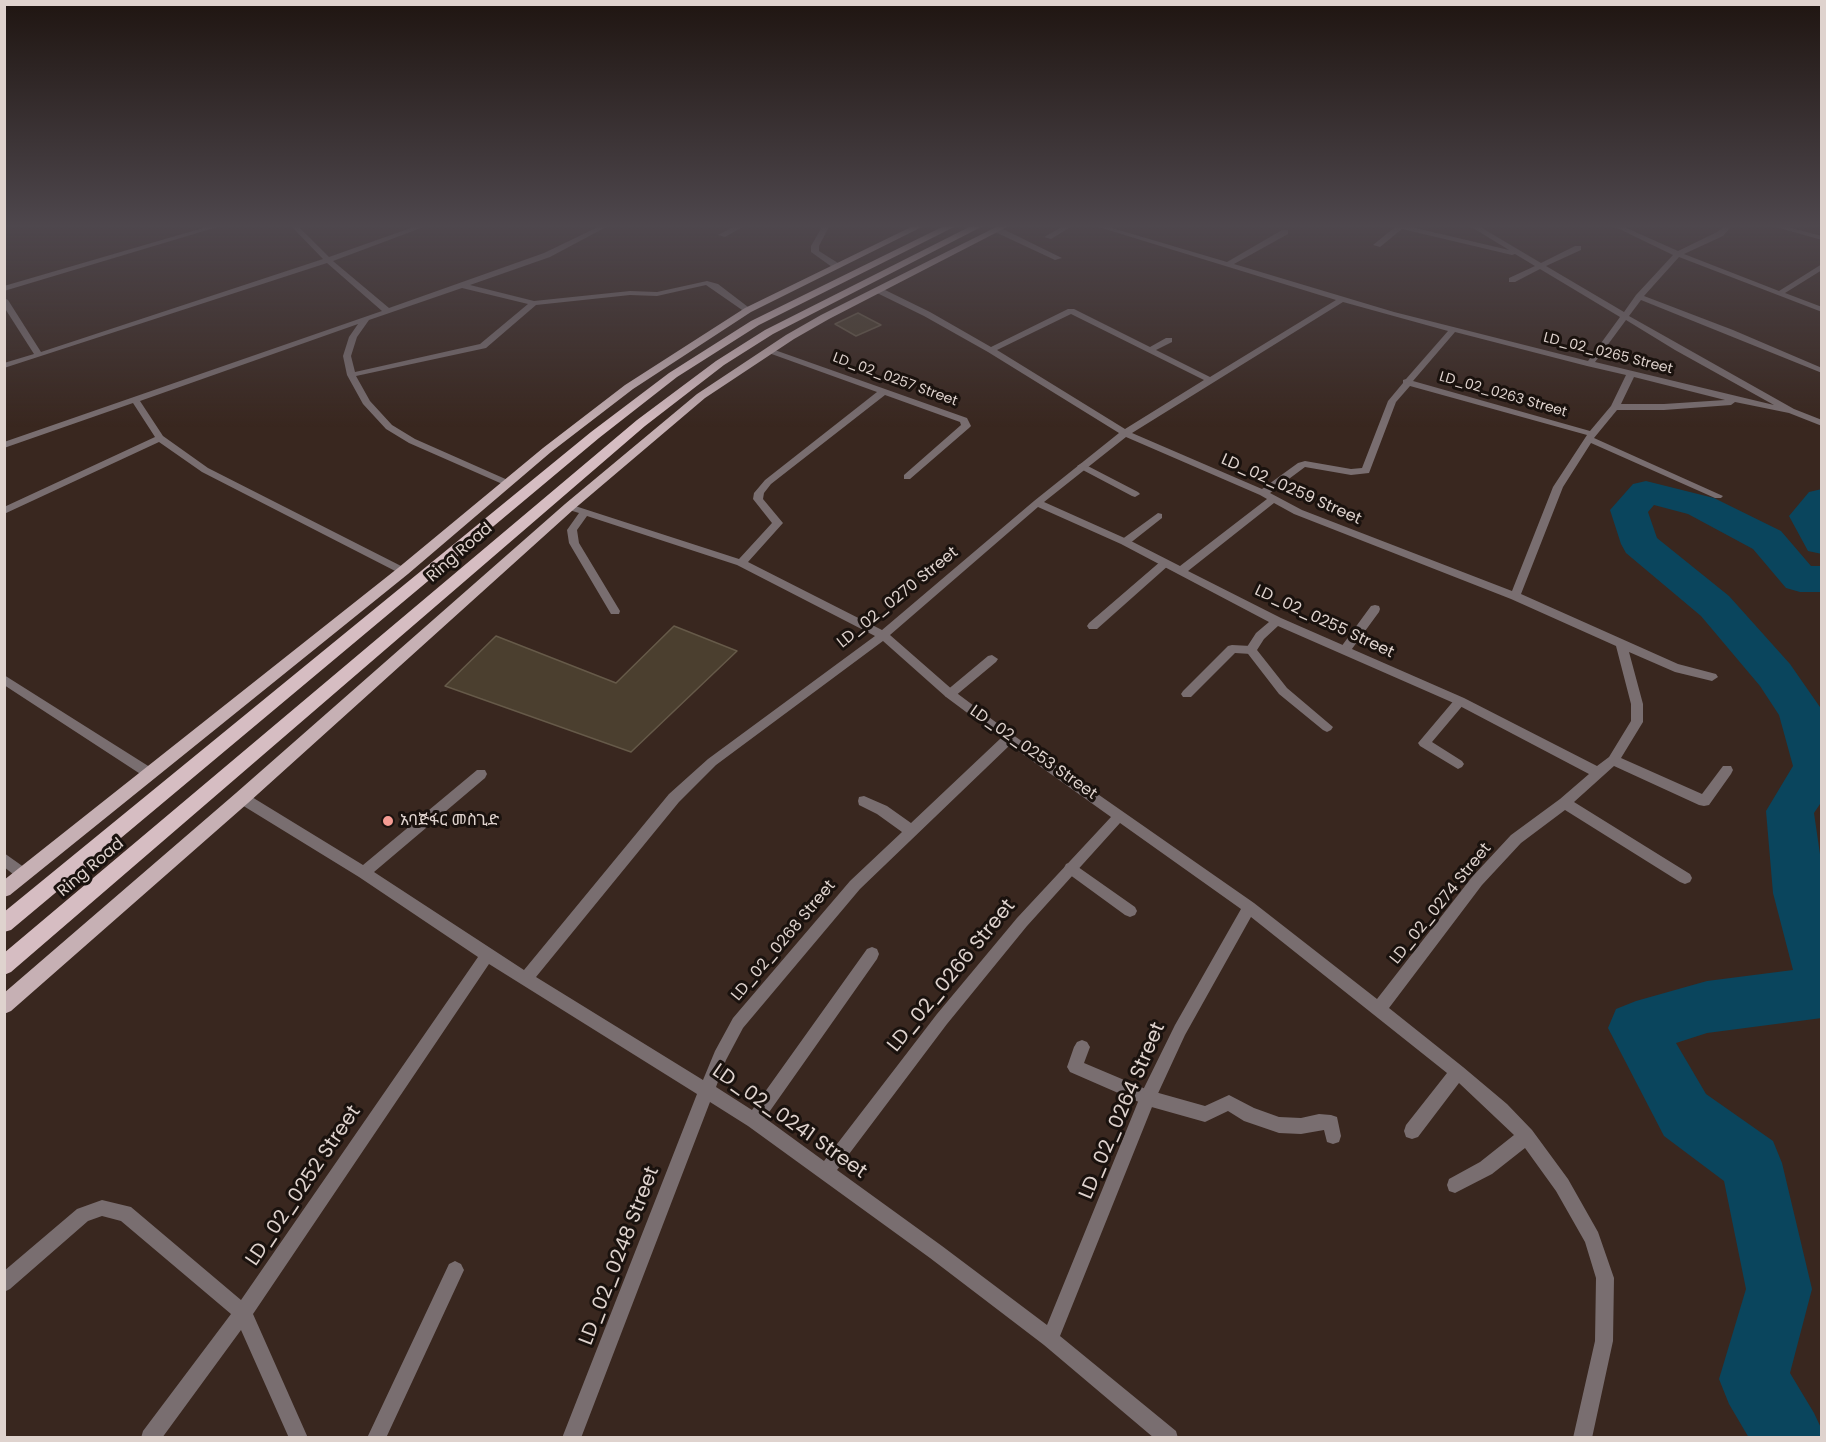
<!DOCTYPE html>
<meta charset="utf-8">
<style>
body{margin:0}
#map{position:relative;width:1826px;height:1442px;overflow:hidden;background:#39271f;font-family:Poppins,sans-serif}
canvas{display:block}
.frame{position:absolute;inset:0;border:6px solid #dfd3ce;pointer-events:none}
</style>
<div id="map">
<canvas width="1826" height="1442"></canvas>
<div class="frame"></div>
</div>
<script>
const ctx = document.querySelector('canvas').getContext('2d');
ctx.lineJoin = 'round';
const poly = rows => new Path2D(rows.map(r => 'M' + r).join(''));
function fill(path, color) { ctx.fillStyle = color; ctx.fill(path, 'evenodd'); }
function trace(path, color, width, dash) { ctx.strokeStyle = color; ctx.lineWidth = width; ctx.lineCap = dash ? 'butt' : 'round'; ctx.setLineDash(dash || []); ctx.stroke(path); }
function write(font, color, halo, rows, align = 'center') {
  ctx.font = font + ' Poppins,"Noto Sans Ethiopic",sans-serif'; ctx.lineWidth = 6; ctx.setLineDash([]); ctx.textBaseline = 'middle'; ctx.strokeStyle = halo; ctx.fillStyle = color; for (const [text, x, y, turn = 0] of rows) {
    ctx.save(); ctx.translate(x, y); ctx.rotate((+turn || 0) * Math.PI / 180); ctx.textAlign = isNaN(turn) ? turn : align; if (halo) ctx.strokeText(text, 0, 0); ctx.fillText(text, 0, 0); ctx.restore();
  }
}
const river = poly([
 [1646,481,1714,498,1781,531,1811,566,1822,566,1822,592,1800,592,1786,588,1753,549,1688,514,1654,505,1648,512,1657,538,1729,596,1790,664,1822,710,1822,801,1814,813,1822,868,1822,1018,1707,1033,1676,1043,1706,1094,1773,1141,1782,1163,1812,1289,1790,1373,1814,1413,1822,1430,1822,1438,1749,1438,1729,1404,1719,1379,1746,1289,1724,1181,1664,1136,1608,1028,1616,1009,1636,1001,1707,981,1793,970,1773,893,1766,811,1793,766,1779,715,1760,686,1701,616,1626,553,1621,544,1610,510,1633,484,1646,481],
 [1822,489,1822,554,1808,551,1789,516,1809,492,1822,489]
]);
const building = poly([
 [858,313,881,325,856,336,835,324,858,313],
 [674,626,737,651,631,752,445,686,496,636,616,683,674,626]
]);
const service = poly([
 [1082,463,1138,492,1140,494,1135,497,1132,496,1079,468,1077,466,1082,463],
 [1158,513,1162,514,1162,518,1129,544,1121,544,1121,540,1158,513],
 [1165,560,1170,563,1169,565,1097,629,1089,629,1087,626,1089,623,1161,561,1165,560],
 [1375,605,1379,606,1380,609,1379,612,1349,653,1341,653,1339,650,1341,647,1371,606,1375,605],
 [1232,645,1251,646,1257,650,1251,654,1235,653,1191,697,1183,697,1181,694,1183,691,1228,646,1232,645],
 [992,655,998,659,996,662,954,697,946,697,944,694,946,691,988,656,992,655],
 [1460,697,1466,701,1464,704,1432,742,1462,761,1464,764,1462,767,1458,769,1420,746,1418,743,1456,698,1460,697],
 [4,853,28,870,30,874,28,878,23,880,18,878,4,867,4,853],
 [1071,862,1135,907,1137,911,1135,915,1130,917,1125,915,1066,872,1064,868,1066,864,1071,862],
 [1082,1040,1087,1042,1090,1047,1084,1063,1148,1090,1205,1106,1229,1095,1254,1108,1279,1117,1301,1118,1319,1114,1331,1115,1337,1117,1341,1136,1339,1142,1333,1144,1327,1142,1324,1130,1301,1134,1279,1133,1244,1121,1228,1111,1205,1122,1148,1106,1070,1072,1067,1067,1074,1047,1077,1042,1082,1040]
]);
const minor = poly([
 [4,225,10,225,4,227,4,225],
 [213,225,224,225,4,291,4,286,213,225],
 [290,225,297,225,329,257,419,225,429,225,333,261,389,308,544,253,602,225,610,225,550,257,470,285,534,301,630,291,657,292,707,281,718,284,752,310,745,312,706,285,657,296,630,295,536,305,486,348,356,376,370,401,392,425,415,439,510,481,512,483,507,486,409,443,386,429,363,404,347,375,343,356,349,337,358,324,140,401,163,436,208,468,407,569,408,571,403,575,202,472,159,442,4,514,4,507,155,437,133,403,4,448,4,442,382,311,327,263,4,368,4,363,34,354,4,307,4,298,8,300,41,352,323,259,290,225],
 [462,288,528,304,480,344,355,372,351,356,357,337,369,320,462,288],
 [737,225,746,225,725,237,718,235,737,225],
 [823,225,830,225,819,246,819,251,838,263,838,267,832,267,811,252,811,246,823,225],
 [1065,225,1074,225,1051,239,1044,237,1065,225],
 [1092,225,1102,225,1227,262,1282,230,1288,230,1288,234,1234,264,1394,312,1588,361,1620,317,1540,269,1515,282,1509,282,1509,278,1535,266,1515,254,1512,255,1402,229,1380,247,1373,245,1395,227,1391,225,1403,225,1509,250,1468,225,1477,225,1541,263,1575,246,1581,246,1581,250,1546,266,1624,312,1636,295,1673,255,1611,225,1620,225,1678,251,1717,232,1726,225,1733,225,1723,236,1684,254,1779,291,1822,264,1822,270,1785,293,1822,307,1822,312,1679,257,1644,296,1733,330,1822,368,1822,373,1641,300,1629,316,1794,409,1822,420,1822,426,1789,413,1735,402,1731,405,1664,410,1617,410,1594,438,1723,496,1721,498,1715,498,1591,443,1563,487,1521,594,1678,664,1716,674,1718,677,1712,681,1675,672,1629,652,1643,704,1643,722,1621,758,1702,794,1723,766,1731,766,1733,770,1731,774,1709,805,1704,806,1699,805,1614,766,1574,802,1690,874,1692,878,1690,882,1685,884,1680,882,1565,810,1521,843,1482,885,1389,1008,1463,1067,1507,1104,1532,1130,1568,1179,1598,1232,1614,1278,1613,1341,1592,1438,1573,1438,1595,1341,1596,1278,1585,1242,1556,1191,1525,1148,1492,1174,1455,1193,1449,1191,1447,1185,1449,1179,1480,1162,1514,1135,1459,1083,1418,1137,1412,1139,1406,1137,1404,1131,1406,1125,1447,1073,1251,917,1185,1035,1154,1102,1060,1336,1176,1431,1178,1438,1154,1438,1044,1345,930,1258,748,1126,710,1102,581,1438,562,1438,697,1094,489,964,253,1314,308,1438,289,1438,241,1330,162,1438,141,1438,143,1431,231,1314,121,1221,102,1216,88,1221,10,1289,4,1292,4,1271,77,1209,102,1200,131,1207,241,1300,478,957,359,877,237,802,236,798,237,794,242,793,247,794,363,865,477,770,485,770,487,774,485,778,374,872,524,970,669,794,708,759,875,636,737,565,587,516,577,530,579,543,620,611,619,614,611,614,569,543,567,530,579,513,566,509,566,505,572,505,739,559,772,523,753,499,754,493,765,480,877,392,766,352,765,350,769,348,967,418,971,426,969,428,910,479,904,479,904,475,961,425,960,422,885,395,771,484,764,493,763,499,783,523,748,562,882,630,1034,501,1119,433,988,352,924,316,875,292,875,288,881,288,930,312,991,347,1068,309,1074,309,1150,347,1166,338,1172,338,1172,342,1156,350,1210,377,1336,300,1092,225],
 [1343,302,1448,331,1406,379,1403,380,1403,383,1388,401,1362,468,1351,469,1305,461,1298,463,1262,489,1132,433,1343,302],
 [1071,314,1204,380,1125,429,997,350,1071,314],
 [1626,320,1675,350,1774,405,1595,362,1626,320],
 [1455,332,1587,366,1626,375,1611,406,1590,431,1413,381,1455,332],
 [1634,377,1725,400,1664,404,1621,404,1634,377],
 [1410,386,1587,435,1553,487,1512,591,1302,510,1270,493,1305,467,1351,475,1369,473,1396,402,1410,386],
 [1126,437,1260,495,1267,499,1180,566,1129,540,1044,502,1126,437],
 [1274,503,1294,514,1511,599,1616,646,1631,704,1631,721,1609,757,1597,766,1464,698,1281,618,1188,571,1274,503],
 [1038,507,1121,544,1269,622,1256,633,1245,650,1279,694,1323,730,1327,732,1331,730,1333,727,1287,688,1257,650,1264,639,1278,626,1456,704,1589,774,1560,799,1511,835,1472,877,1377,999,1254,903,1013,735,954,691,890,635,1038,507],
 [883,641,946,697,1001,738,911,823,887,806,864,796,859,797,858,801,859,805,877,814,902,832,850,881,733,1018,715,1051,703,1080,536,977,679,802,716,765,883,641],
 [1010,745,1111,817,1017,918,937,1014,824,1161,765,1118,877,959,879,954,877,949,872,947,867,949,752,1110,716,1087,726,1060,743,1028,860,889,1010,745],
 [1120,823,1241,909,1175,1025,1142,1092,1047,1325,942,1246,837,1170,947,1024,1027,926,1120,823],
 [1768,225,1780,225,1822,236,1822,240,1768,225],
 [995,228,1001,228,1062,258,1055,260,995,232,995,228],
 [4,675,153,769,155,773,153,777,145,777,4,685,4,675],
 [455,1261,461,1264,464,1270,386,1438,367,1438,449,1264,455,1261]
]);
const primary = poly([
 [915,225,926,225,751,312,633,389,551,452,408,574,10,895,4,897,4,880,398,568,543,448,625,385,745,308,915,225],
 [1000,225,1011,225,829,319,794,339,705,398,573,510,248,803,11,1011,4,1014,4,993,236,793,565,504,697,394,786,335,821,315,1000,225]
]);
const trunk = poly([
 [946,225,958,225,759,325,677,377,599,438,11,930,4,932,4,912,591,432,669,373,751,321,946,225],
 [973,225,985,225,773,334,724,365,645,426,11,972,4,975,4,953,637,420,716,361,765,330,973,225]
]);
const markers = [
 [388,821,6,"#f59c93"]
];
const farStreetnames = [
 ["LD_02_0265 Street",1608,354,14],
 ["LD_02_0257 Street",895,380,20],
 ["LD_02_0263 Street",1503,395,16]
];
const streetNames = [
 ["LD_02_0259 Street",1291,490,24],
 ["Ring Road",460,553,-41],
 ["LD_02_0270 Street",898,598,-39],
 ["LD_02_0255 Street",1324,622,25],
 ["LD_02_0253 Street",1033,753,35],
 ["Ring Road",91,868,-40],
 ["LD_02_0274 Street",1441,904,-51],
 ["LD_02_0268 Street",784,941,-50]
];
const poiNames = [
 ["አባጅፋር መስጊድ",400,821]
];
const nearStreetnames = [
 ["LD_02_0266 Street",952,976,-51],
 ["LD_02_0264 Street",1123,1111,-67],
 ["LD_02_0241 Street",789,1122,35],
 ["LD_02_0252 Street",304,1186,-56],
 ["LD_02_0248 Street",620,1256,-69]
];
fill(river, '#0a455d');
fill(building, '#4b3f2f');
trace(building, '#665a49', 1.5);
fill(service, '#796e70');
fill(minor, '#796e70');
fill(primary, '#c6b0b4');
fill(trunk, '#d6bdc2');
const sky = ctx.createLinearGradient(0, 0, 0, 427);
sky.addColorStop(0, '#1f1511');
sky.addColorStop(0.53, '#4e474d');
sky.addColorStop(1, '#4e474d00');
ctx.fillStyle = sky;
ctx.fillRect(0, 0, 1826, 427);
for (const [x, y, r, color] of markers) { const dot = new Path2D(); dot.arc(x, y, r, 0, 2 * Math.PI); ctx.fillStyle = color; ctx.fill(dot); trace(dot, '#1a120e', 2); }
write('14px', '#dfd3ce', '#1a120e', farStreetnames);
write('16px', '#dfd3ce', '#1a120e', streetNames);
write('16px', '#dfd3ce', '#1a120e', poiNames, 'left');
write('20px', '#dfd3ce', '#1a120e', nearStreetnames);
</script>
